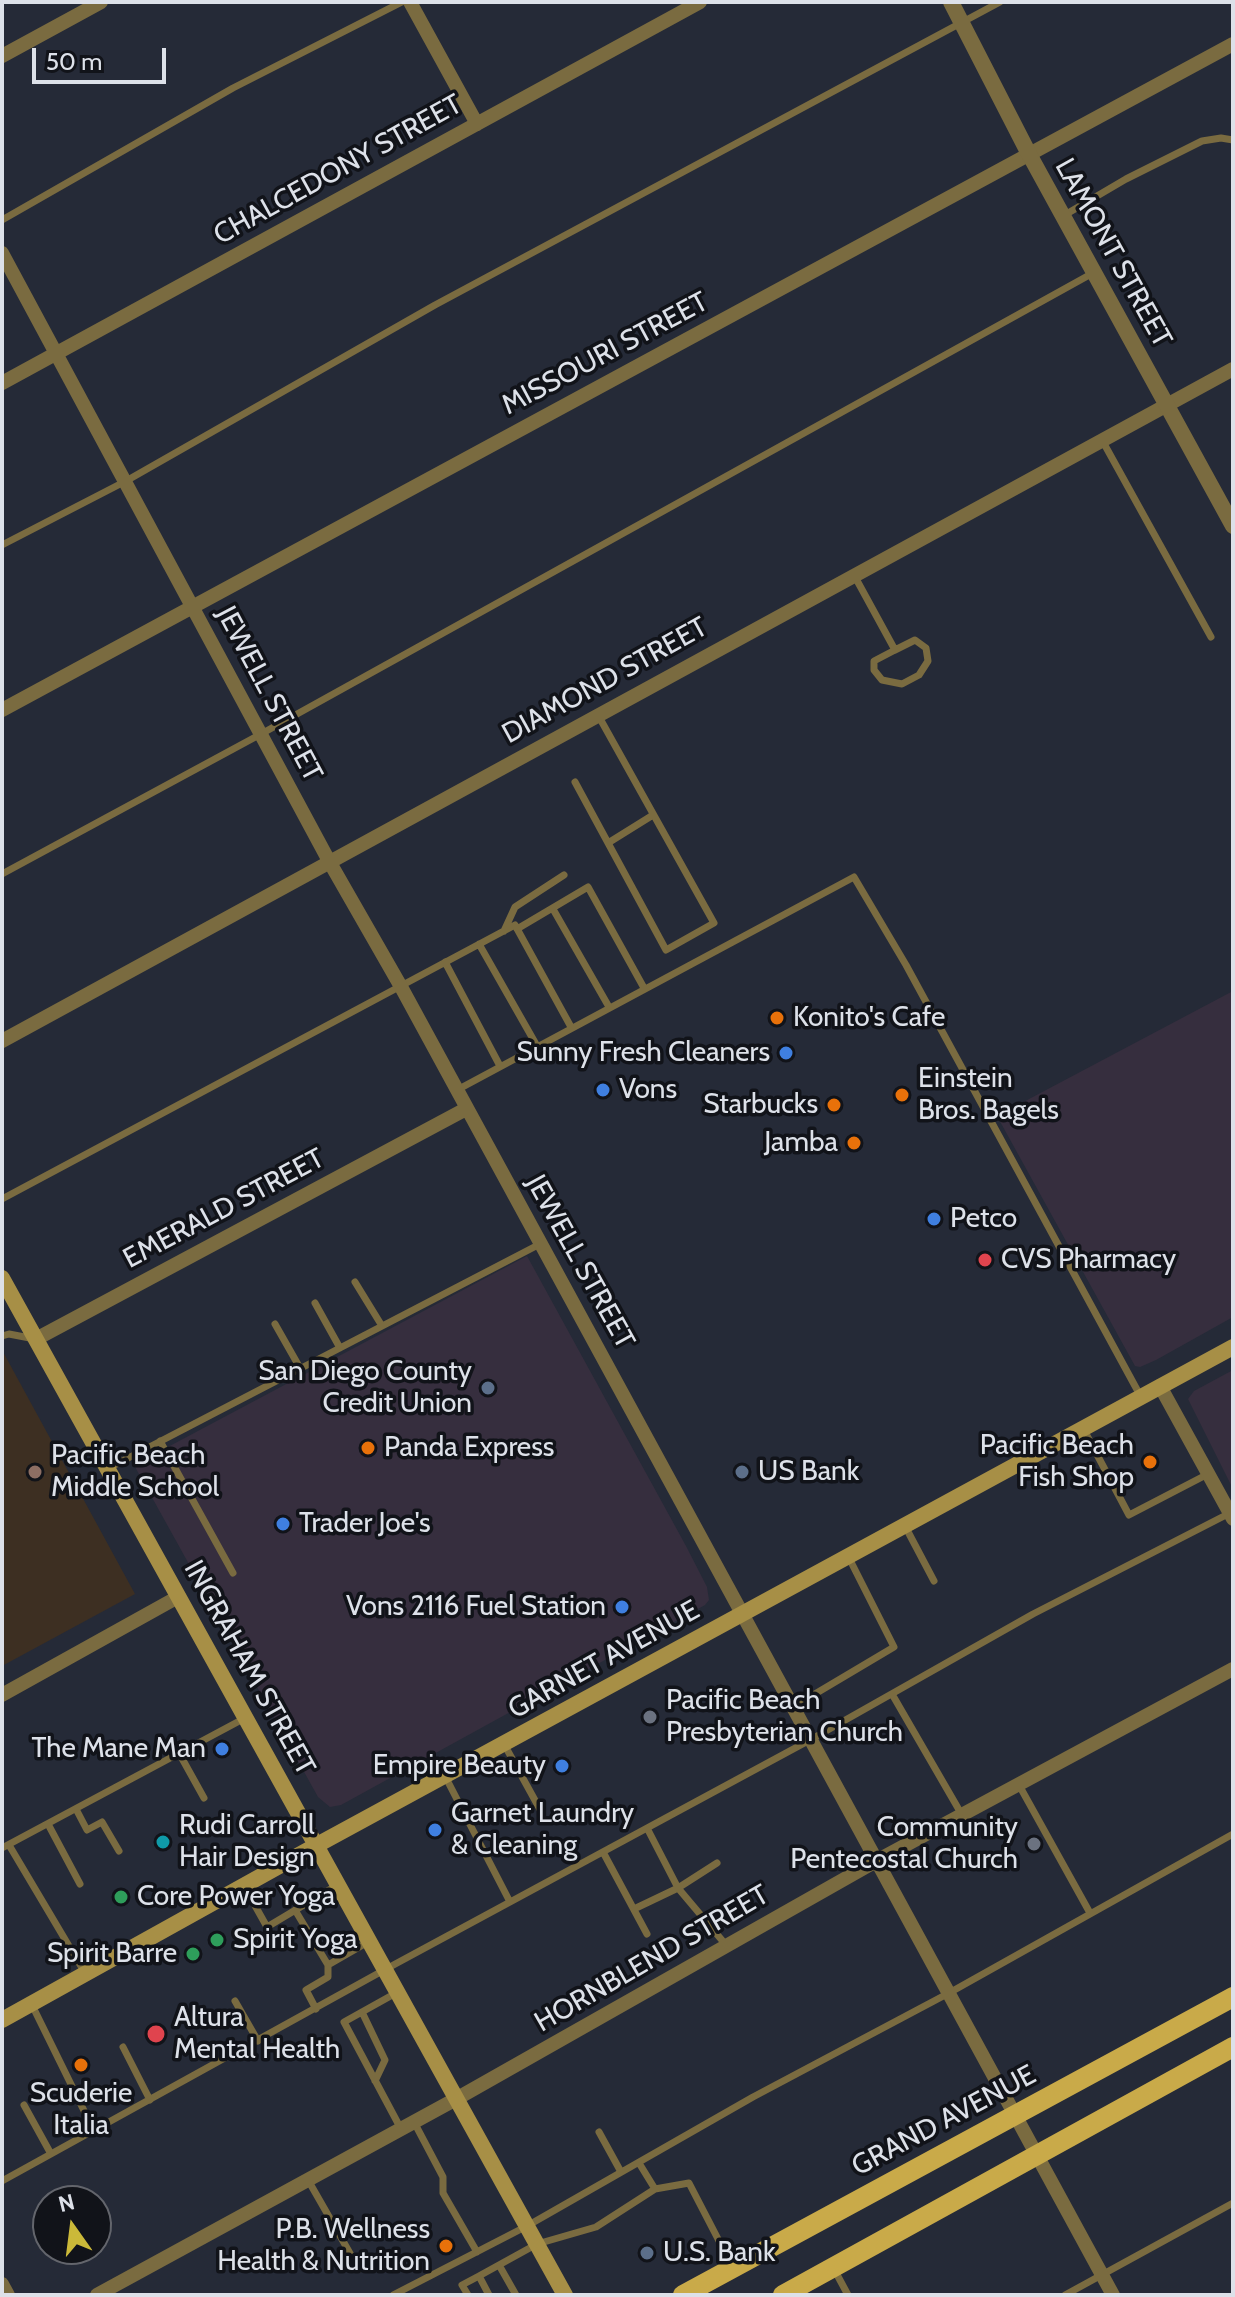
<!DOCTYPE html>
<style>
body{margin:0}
#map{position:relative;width:1235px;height:2297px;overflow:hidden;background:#252a37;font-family:Cabin,sans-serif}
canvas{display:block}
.frame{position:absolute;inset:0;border:4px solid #dde1e9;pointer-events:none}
.north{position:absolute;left:32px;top:2185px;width:80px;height:80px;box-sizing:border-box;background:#111319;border:2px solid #63656c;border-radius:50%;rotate:346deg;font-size:22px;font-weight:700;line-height:32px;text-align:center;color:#dde1e9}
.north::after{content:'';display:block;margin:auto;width:28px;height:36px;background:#cbb939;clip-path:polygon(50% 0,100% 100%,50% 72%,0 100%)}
.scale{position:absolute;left:32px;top:48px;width:134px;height:36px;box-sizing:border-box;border:4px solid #dde1e9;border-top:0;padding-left:10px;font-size:24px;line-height:28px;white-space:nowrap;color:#dde1e9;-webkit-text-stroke:6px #111319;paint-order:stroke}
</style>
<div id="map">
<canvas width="1235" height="2297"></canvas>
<div class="frame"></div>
<div class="north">N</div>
<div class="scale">50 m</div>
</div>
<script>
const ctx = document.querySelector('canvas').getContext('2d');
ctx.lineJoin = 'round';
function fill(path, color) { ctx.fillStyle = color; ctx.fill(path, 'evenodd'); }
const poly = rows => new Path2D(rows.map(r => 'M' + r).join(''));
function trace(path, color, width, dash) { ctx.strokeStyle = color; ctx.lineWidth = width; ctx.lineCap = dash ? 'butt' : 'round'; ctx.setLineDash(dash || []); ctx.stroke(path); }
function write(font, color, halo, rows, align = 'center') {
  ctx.font = font + ' Cabin,sans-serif'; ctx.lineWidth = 7; ctx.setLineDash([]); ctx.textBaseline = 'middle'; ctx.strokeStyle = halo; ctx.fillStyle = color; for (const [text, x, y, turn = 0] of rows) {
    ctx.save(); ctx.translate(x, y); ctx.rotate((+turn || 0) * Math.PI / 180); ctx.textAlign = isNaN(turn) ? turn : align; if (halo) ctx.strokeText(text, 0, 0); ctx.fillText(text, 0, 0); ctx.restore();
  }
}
const commercial = poly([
 [1233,991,1233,1317,1156,1360,1140,1367,1135,1366,997,1116],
 [527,1256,686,1546,707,1587,709,1600,705,1605,341,1805,330,1807,318,1797,134,1465],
 [1233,1370,1233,1489,1188,1399,1194,1391]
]);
const education = poly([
 [2,1350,135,1594,2,1666]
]);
const service = poly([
 [1063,216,1126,179,1202,141,1221,138,1233,140],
 [2,220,233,88,402,2],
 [1102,440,1211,637],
 [2,545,126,481,435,305,1000,2],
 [854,575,895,650,915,640,926,648,928,661,919,675,902,684,882,680,874,670,874,661,895,650],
 [575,782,666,950,714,923,598,715],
 [608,843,653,815],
 [2,874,261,734,1093,273],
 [553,909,609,1007],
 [517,929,588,887,644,988],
 [504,931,515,907,564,875],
 [479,944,537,1046],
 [445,962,500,1066],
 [457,1090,854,877,906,965,1141,1397],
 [2,1199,515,925,571,1027],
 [355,1282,382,1326],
 [315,1303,340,1348],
 [275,1324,300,1368],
 [2,1336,9,1334,35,1339],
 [1084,1430,1129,1515,1208,1474],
 [160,1441,233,1573],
 [109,1468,540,1244],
 [905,1526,934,1581],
 [892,1694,962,1815],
 [793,1707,894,1647,848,1556],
 [504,1744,542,1813],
 [179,1753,204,1798],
 [445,1776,510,1902],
 [1019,1785,1090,1913],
 [76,1809,87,1830,102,1822,119,1851],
 [48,1824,80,1884],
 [9,1845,85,1973],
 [2,1848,245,1718],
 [603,1852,647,1934],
 [717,1863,678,1888,726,1945],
 [244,1886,267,1927,339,1884],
 [634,1909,678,1888,647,1828],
 [295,1910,328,1965,368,1942],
 [396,1993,344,2022,401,2129],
 [235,2001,258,2041],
 [32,2005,94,2131],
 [316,2009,306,1990,328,1977,328,1965],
 [362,2012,385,2060,375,2081],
 [123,2047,150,2100],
 [24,2105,51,2154],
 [414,2122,443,2177,443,2193,477,2252],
 [599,2132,621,2172],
 [639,2163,655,2189,689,2183,732,2266],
 [308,2180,359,2269],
 [2,2181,386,1969,810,1740,1033,1614,1230,1513],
 [499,2265,516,2295],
 [834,2269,848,2295],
 [393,2295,527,2226,753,2097,949,1993,1233,1834],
 [468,2295,462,2285,479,2276],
 [489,2295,479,2276,537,2244,596,2227,655,2189],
 [1065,2295,1233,2203]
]);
const minor = poly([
 [410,2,477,124],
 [2,56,101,2],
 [2,253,329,861,400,985,1113,2295],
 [2,383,700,2],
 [2,710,1233,44],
 [2,1041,1233,369],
 [36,1339,466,1109],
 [1160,1386,1233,1519],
 [2,1695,178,1597],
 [2,2284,8,2295],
 [97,2295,456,2099,878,1860,1233,1669]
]);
const tertiary = poly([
 [951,2,1029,154,1233,526]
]);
const secondary = poly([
 [2,1278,565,2295],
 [2,2020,317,1845,1233,1347]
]);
const primary = poly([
 [683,2295,1233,1997],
 [783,2295,1233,2047]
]);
const markers = [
 [777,1018,8,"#e8710a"],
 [786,1053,8,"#3f7fe0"],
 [603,1090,8,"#3f7fe0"],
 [902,1095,8,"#e8710a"],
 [834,1105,8,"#e8710a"],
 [854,1143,8,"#e8710a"],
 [934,1219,8,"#3f7fe0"],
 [985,1260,8,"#e0444e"],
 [488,1388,8,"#5c6f8a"],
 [368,1448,8,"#e8710a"],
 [1150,1462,8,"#e8710a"],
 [35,1472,8,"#8d6e63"],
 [742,1472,8,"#5c6f8a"],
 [283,1524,8,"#3f7fe0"],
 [622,1607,8,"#3f7fe0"],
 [650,1717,8,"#6b7280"],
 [222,1749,8,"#3f7fe0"],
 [562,1766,8,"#3f7fe0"],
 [435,1830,8,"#3f7fe0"],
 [163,1842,8,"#0f9aa8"],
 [1034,1844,8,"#6b7280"],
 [121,1897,8,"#2e9e5b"],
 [217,1940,8,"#2e9e5b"],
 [193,1954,8,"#2e9e5b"],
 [156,2034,10,"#e0444e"],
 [81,2065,8,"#e8710a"],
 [446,2246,8,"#e8710a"],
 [647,2253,8,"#5c6f8a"]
];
const streetNames = [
 ["CHALCEDONY STREET",338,170,-29],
 ["LAMONT STREET",1113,253,61],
 ["MISSOURI STREET",605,354,-28],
 ["DIAMOND STREET",605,681,-29],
 ["JEWELL STREET",269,694,62],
 ["EMERALD STREET",224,1209,-28],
 ["JEWELL STREET",580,1262,61],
 ["GARNET AVENUE",604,1660,-29],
 ["INGRAHAM STREET",249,1668,61],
 ["HORNBLEND STREET",652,1959,-30],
 ["GRAND AVENUE",944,2121,-28]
];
const poiNames = [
 ["Konito's Cafe",793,1018],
 ["Sunny Fresh Cleaners",770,1053,"right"],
 ["Einstein",918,1079],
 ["Bros. Bagels",918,1111],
 ["Vons",619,1090],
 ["Starbucks",818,1105,"right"],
 ["Jamba",838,1143,"right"],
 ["Petco",950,1219],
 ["CVS Pharmacy",1001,1260],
 ["San Diego County",472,1372,"right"],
 ["Credit Union",472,1404,"right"],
 ["Pacific Beach",1134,1446,"right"],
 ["Fish Shop",1134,1478,"right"],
 ["Panda Express",384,1448],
 ["Pacific Beach",51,1456],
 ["Middle School",51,1488],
 ["US Bank",758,1472],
 ["Trader Joe's",299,1524],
 ["Vons 2116 Fuel Station",606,1607,"right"],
 ["Pacific Beach",666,1701],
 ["Presbyterian Church",666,1733],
 ["The Mane Man",206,1749,"right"],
 ["Empire Beauty",546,1766,"right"],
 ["Garnet Laundry",451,1814],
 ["& Cleaning",451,1846],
 ["Rudi Carroll",179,1826],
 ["Hair Design",179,1858],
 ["Community",1018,1828,"right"],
 ["Pentecostal Church",1018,1860,"right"],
 ["Core Power Yoga",137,1897],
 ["Spirit Yoga",233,1940],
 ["Spirit Barre",177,1954,"right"],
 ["Altura",174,2018],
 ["Mental Health",174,2050],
 ["Scuderie",81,2094,"center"],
 ["Italia",81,2126,"center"],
 ["P.B. Wellness",430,2230,"right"],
 ["Health & Nutrition",430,2262,"right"],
 ["U.S. Bank",663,2253]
];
fill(commercial, '#362e3e');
fill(education, '#3d2f22');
trace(service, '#7a6b40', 7);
trace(minor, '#7a6b40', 14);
trace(tertiary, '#7a6b40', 16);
trace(secondary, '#a78f46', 16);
trace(primary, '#c9aa49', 20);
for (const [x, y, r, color] of markers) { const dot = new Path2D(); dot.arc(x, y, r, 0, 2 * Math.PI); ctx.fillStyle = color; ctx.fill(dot); trace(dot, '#111319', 3); }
write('28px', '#dde1e9', '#111319', streetNames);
write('28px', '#dde1e9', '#111319', poiNames, 'left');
</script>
